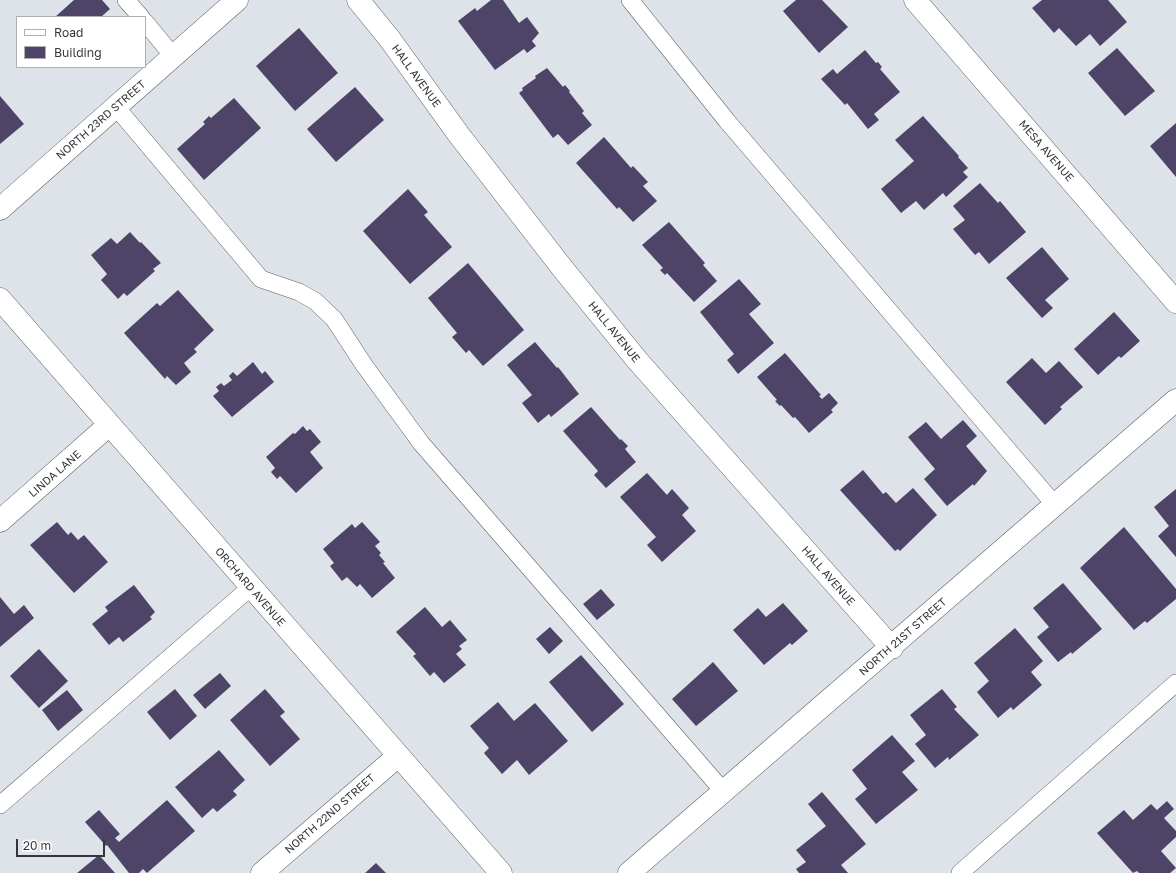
<!DOCTYPE html>
<style>
body{margin:0}
#map{position:relative;width:1176px;height:873px;overflow:hidden;background:#dee3ea;font-family:"Golos Text",sans-serif}
canvas{display:block}
.legend{position:absolute;left:16px;top:16px;width:130px;height:52px;box-sizing:border-box;background:#fff;border:1px solid #aeafb0;margin:0;padding:5px 7px;list-style:none;font-size:12px;color:#35373a}
.legend li{display:flex;align-items:center;gap:8px;height:20px}
.legend b{width:20px;border:1px solid #aeafb0}
.scale{position:absolute;left:16px;top:839px;width:89px;height:18px;box-sizing:border-box;border:2px solid #35373a;border-top:0;padding-left:5px;font-size:12px;line-height:14px;white-space:nowrap;color:#35373a;-webkit-text-stroke:3px #fff;paint-order:stroke}
</style>
<div id="map">
<canvas width="1176" height="873"></canvas>
<ul class="legend">
<li><b style="height:5px;background:#fff"></b>Road</li>
<li><b style="height:11px;background:#4d4467"></b>Building</li>
</ul>
<div class="scale">20 m</div>
</div>
<script>
const ctx = document.querySelector('canvas').getContext('2d');
ctx.lineJoin = 'round';
function fill(path, color) { ctx.fillStyle = color; ctx.fill(path, 'evenodd'); }
const poly = rows => new Path2D(rows.map(r => 'M' + r).join(''));
function trace(path, color, width, dash) { ctx.strokeStyle = color; ctx.lineWidth = width; ctx.lineCap = dash ? 'butt' : 'round'; ctx.setLineDash(dash || []); ctx.stroke(path); }
function write(font, color, halo, rows, align = 'center') {
  ctx.font = font + ' "Golos Text",sans-serif'; ctx.lineWidth = 4; ctx.setLineDash([]); ctx.textBaseline = 'middle'; ctx.strokeStyle = halo; ctx.fillStyle = color; for (const [text, x, y, turn = 0] of rows) {
    ctx.save(); ctx.translate(x, y); ctx.rotate((+turn || 0) * Math.PI / 180); ctx.textAlign = isNaN(turn) ? turn : align; if (halo) ctx.strokeText(text, 0, 0); ctx.fillText(text, 0, 0); ctx.restore();
  }
}
const building = poly([
 [74,0,102,0,110,9,101,17,55,17],
 [491,0,503,0,519,23,527,17,539,33,532,41,536,46,527,53,524,49,495,70,458,21,475,8,477,11],
 [796,0,822,0,848,27,819,53,783,11],
 [1042,0,1108,0,1127,22,1100,46,1090,34,1076,46,1059,28,1054,33,1032,8],
 [299,28,338,73,295,111,256,66],
 [1117,48,1155,91,1125,116,1088,73],
 [865,50,876,63,878,62,882,67,880,69,900,92,874,114,879,120,868,129,847,103,845,105,821,79,833,69,837,74],
 [547,68,563,87,565,85,570,91,569,92,584,111,582,113,592,125,568,145,558,134,553,138,519,93,523,90,522,88,536,78,535,76],
 [355,87,384,120,336,162,307,129],
 [0,96,24,124,0,144],
 [234,98,261,128,204,180,177,149,205,124,203,122,209,116,211,118],
 [923,116,959,156,958,157,968,168,963,172,968,177,946,197,943,193,924,210,916,201,901,213,881,189,914,161,895,140],
 [1176,123,1176,177,1150,146],
 [604,137,631,168,633,166,648,182,643,186,657,201,633,222,619,207,617,209,576,163],
 [980,183,998,203,1000,201,1026,232,989,264,979,252,975,255,953,229,965,220,953,206],
 [408,189,428,212,424,215,452,247,410,284,363,231],
 [669,222,705,263,703,265,717,281,694,302,667,273,665,275,660,270,663,268,642,245],
 [130,232,140,243,141,242,161,263,153,269,155,271,127,296,124,293,118,299,101,280,107,274,91,255,111,238,117,244],
 [1042,247,1069,279,1045,300,1053,308,1042,318,1006,278],
 [468,263,524,330,483,366,469,350,466,353,452,337,457,333,428,298],
 [739,279,761,304,749,314,774,343,738,374,727,360,734,354,700,312],
 [178,290,214,330,194,349,197,352,184,363,191,372,176,385,167,376,165,379,124,333,157,303,160,306],
 [1114,312,1140,341,1121,358,1119,356,1098,375,1074,349],
 [535,342,557,368,558,367,579,394,551,417,549,414,538,423,522,403,532,395,507,365],
 [785,353,821,395,819,396,822,399,829,393,838,403,831,410,833,412,809,433,795,417,793,418,781,405,780,406,775,401,777,400,757,377],
 [1032,358,1046,373,1059,361,1083,387,1060,407,1062,409,1045,425,1006,382],
 [253,362,262,374,265,371,274,382,232,417,213,396,219,391,216,387,221,383,224,386,232,380,229,376,233,372,237,376],
 [591,407,620,440,621,439,628,446,625,449,636,462,606,488,594,475,598,471,563,431],
 [963,420,977,436,966,446,987,471,974,486,973,484,947,506,924,479,935,469,908,437,926,422,941,439],
 [303,426,307,431,310,429,321,442,310,452,323,468,296,493,280,476,277,479,271,472,275,468,266,457,293,433,295,434],
 [863,470,883,494,886,492,896,503,913,488,937,515,900,551,898,549,895,551,840,490],
 [647,473,667,495,672,489,689,508,682,515,696,531,662,562,647,545,656,537,620,497],
 [1176,489,1176,557,1158,536,1169,526,1154,507],
 [57,522,68,535,71,532,78,540,84,535,108,562,74,593,30,545],
 [362,522,380,542,375,546,381,553,379,555,385,562,383,563,395,578,372,598,360,584,357,587,347,577,342,581,330,566,334,563,323,549,352,524,355,528],
 [1124,527,1176,589,1176,599,1147,623,1145,621,1134,630,1080,568],
 [1063,583,1102,629,1072,654,1071,652,1058,662,1037,637,1049,627,1033,608],
 [134,585,155,612,150,617,152,619,123,642,119,637,109,645,92,624,108,611,105,607],
 [601,589,615,605,597,620,583,604],
 [0,597,14,614,24,605,34,618,0,647],
 [783,603,808,631,792,645,790,643,764,665,733,630,758,608,766,617],
 [425,607,442,627,450,620,467,640,459,646,462,649,456,654,466,665,444,683,434,672,430,676,413,656,416,654,396,632],
 [550,627,563,641,549,654,536,639],
 [1015,628,1043,661,1031,672,1042,685,1013,710,1011,707,998,718,977,692,989,681,974,663],
 [39,649,68,681,39,708,10,676],
 [581,655,624,704,592,732,549,682],
 [713,662,738,691,696,726,672,699],
 [220,673,231,686,205,709,193,695],
 [175,689,197,716,170,740,147,712],
 [265,689,285,712,280,716,300,739,270,766,230,720],
 [942,689,957,707,954,709,979,735,949,760,948,757,935,768,915,744,926,735,910,715],
 [67,690,83,710,58,731,42,710],
 [498,702,514,721,535,703,568,741,529,775,517,760,502,774,484,753,489,748,470,726],
 [892,735,915,761,902,772,918,790,876,824,855,799,867,789,852,770],
 [219,750,245,780,233,791,237,795,217,812,213,808,202,818,175,787],
 [822,792,866,844,841,865,848,873,799,873,796,869,806,862,796,850,826,826,808,804],
 [167,800,195,831,147,873,143,869,139,873,129,873,107,845,106,846,85,822,99,810,120,834,115,838,119,842],
 [1167,801,1174,809,1164,818,1176,831,1176,837,1161,851,1176,868,1170,873,1139,873,1137,871,1133,873,1097,833,1124,810,1133,820,1151,804,1157,810],
 [99,855,115,873,77,873],
 [376,863,386,873,365,873]
]);
const service = poly([
 [126,0,141,17],
 [630,0,727,121,1055,505],
 [145,22,173,56],
 [116,107,261,279,299,292,315,301,334,319,364,365,421,443,724,792],
 [0,805,251,587],
 [960,873,1176,683]
]);
const minor = poly([
 [358,0,389,38,459,135,563,269,637,360,892,648],
 [915,0,1176,302],
 [0,521,109,425],
 [262,873,398,756],
 [629,873,1176,400]
]);
const tertiary = poly([
 [0,209,237,0],
 [0,299,501,873]
]);
const streetNames = [
 ["HALL AVENUE",416,76,54],
 ["NORTH 23RD STREET",101,120,-41],
 ["MESA AVENUE",1046,151,49],
 ["HALL AVENUE",614,332,51],
 ["LINDA LANE",55,474,-41],
 ["HALL AVENUE",828,576,49],
 ["ORCHARD AVENUE",250,587,49],
 ["NORTH 21ST STREET",903,637,-41],
 ["NORTH 22ND STREET",330,814,-41]
];
fill(building, '#4d4467');
trace(service, '#5d6167', 18);
trace(minor, '#5d6167', 23);
trace(tertiary, '#5d6167', 23);
trace(service, '#fff', 17);
trace(minor, '#fff', 22);
trace(tertiary, '#fff', 22);
write('11px', '#35373a', '#fff', streetNames);
</script>
